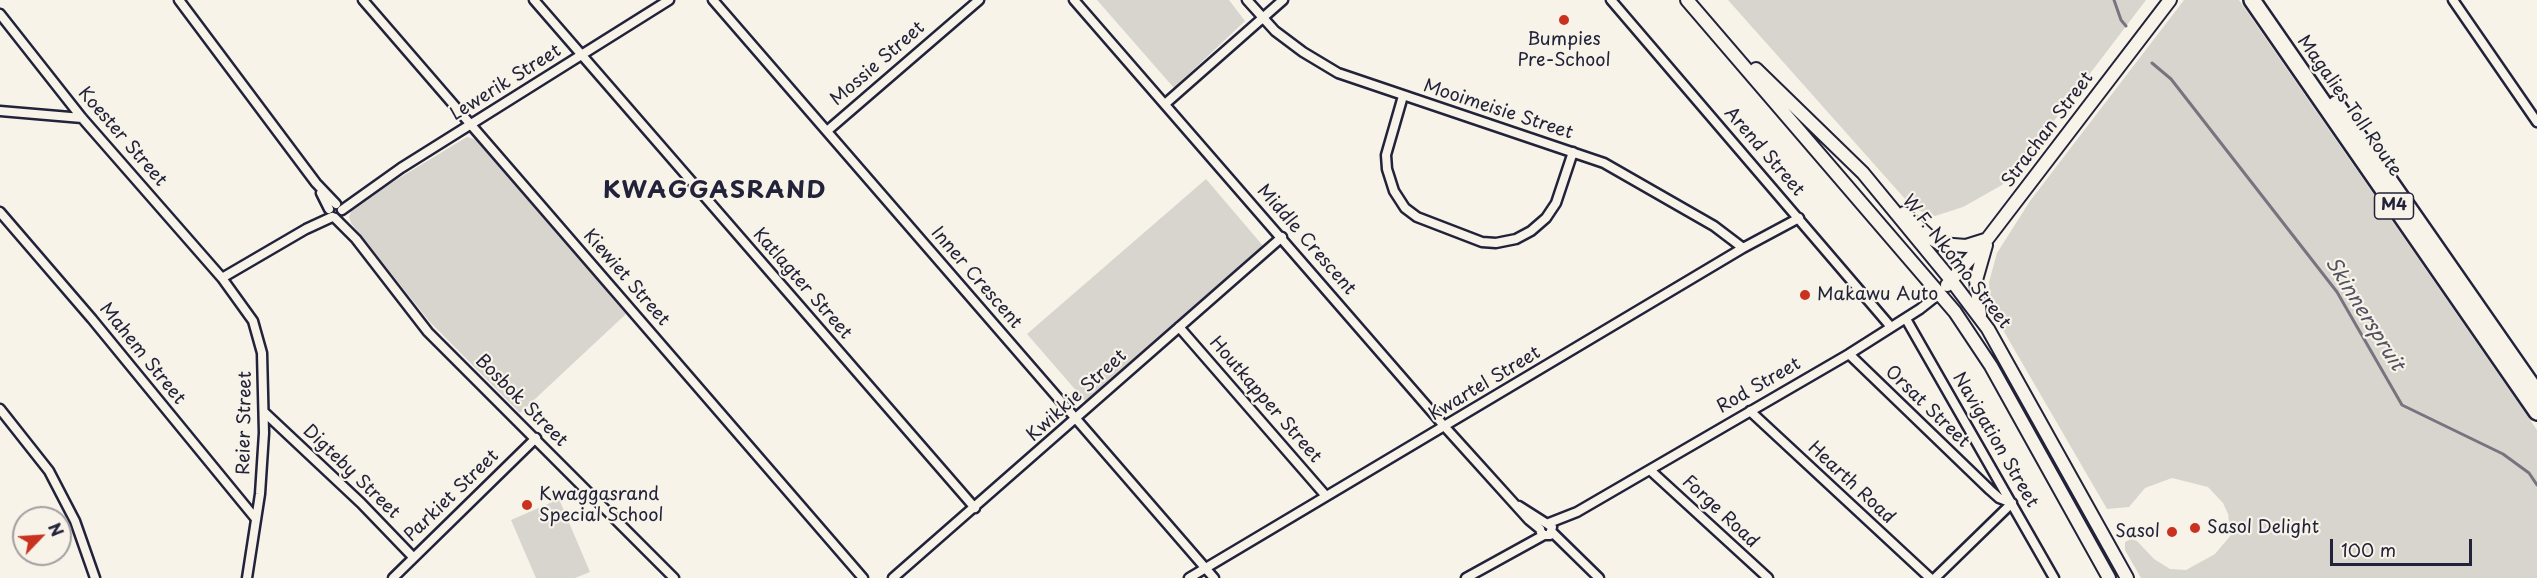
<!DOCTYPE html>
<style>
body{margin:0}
#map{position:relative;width:2537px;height:578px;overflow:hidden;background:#f7f3e8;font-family:"Playpen Sans",sans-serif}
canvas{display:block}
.north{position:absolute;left:12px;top:506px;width:60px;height:60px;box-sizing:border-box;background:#f7f3e8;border:2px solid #a29fa3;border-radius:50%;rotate:65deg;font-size:16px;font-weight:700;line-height:24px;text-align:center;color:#22223b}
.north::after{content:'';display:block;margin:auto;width:21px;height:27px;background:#c8321e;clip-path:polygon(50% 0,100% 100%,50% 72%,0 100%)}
.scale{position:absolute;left:2330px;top:539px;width:142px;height:27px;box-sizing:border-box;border:3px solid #22223b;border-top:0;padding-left:8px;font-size:18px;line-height:21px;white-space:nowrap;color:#22223b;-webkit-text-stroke:4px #f7f3e8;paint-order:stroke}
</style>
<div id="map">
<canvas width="2537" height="578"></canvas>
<div class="north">N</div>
<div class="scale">100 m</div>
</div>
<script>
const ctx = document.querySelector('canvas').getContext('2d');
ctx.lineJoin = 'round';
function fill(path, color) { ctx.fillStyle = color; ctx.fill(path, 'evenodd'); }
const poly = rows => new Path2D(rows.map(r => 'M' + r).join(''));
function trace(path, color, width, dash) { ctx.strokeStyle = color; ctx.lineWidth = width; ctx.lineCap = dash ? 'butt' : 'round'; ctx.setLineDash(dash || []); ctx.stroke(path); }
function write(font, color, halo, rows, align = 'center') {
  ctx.font = font + ' "Playpen Sans",sans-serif'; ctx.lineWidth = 4.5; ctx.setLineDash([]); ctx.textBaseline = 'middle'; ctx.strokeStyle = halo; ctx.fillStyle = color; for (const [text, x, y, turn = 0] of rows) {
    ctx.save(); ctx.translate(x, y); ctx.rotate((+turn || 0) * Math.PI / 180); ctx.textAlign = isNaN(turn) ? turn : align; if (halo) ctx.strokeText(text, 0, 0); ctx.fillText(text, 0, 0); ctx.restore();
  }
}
const green = poly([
 [1097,0,1229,0,1245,21,1174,88],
 [1728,0,2146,0,2047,130,2002,185,1963,207,1935,216,1914,209],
 [2184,0,2239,0,2537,430,2537,578,2141,578,2125,550,2125,542,2131,539,2137,541,2154,559,2170,569,2186,570,2215,554,2231,535,2228,514,2223,503,2208,487,2172,478,2145,488,2129,507,2107,509,1996,318,1990,301,1989,282,1997,253,2030,201],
 [467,137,477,140,626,314,520,413,429,321,351,223,349,217,353,206],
 [1206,179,1264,247,1086,402,1027,334],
 [559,499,590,572,575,578,536,578,511,520]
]);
const stream = poly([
 [2114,0,2121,20,2126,26],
 [2152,63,2171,79,2337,292,2402,405,2503,454,2529,473,2537,485]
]);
const street = poly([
 [179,0,316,183,336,204],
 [363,0,863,578],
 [534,0,975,508],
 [713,0,1214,578],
 [1074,0,1445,427,1529,520,1540,529],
 [1247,0,1275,31,1303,52,1338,73,1604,163,1714,226,1743,248],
 [1611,0,1891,327],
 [2453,0,2537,122],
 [0,14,82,118,222,278,253,321,262,353,264,433,260,494,247,578],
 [1403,96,1386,155,1387,169,1394,191,1405,208,1417,217,1482,242,1496,243,1516,239,1531,231,1546,218,1556,203,1573,152],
 [1165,104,1283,0],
 [0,111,82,118],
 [827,131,979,0],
 [321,193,329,209],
 [342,210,401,168,669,0],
 [0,212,92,319,256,519],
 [335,218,356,239,428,332,674,578],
 [222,278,306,229,332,217],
 [1906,319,2054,578],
 [1179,327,1326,496],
 [1849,354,1990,490,1999,498,2012,503,1935,578],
 [0,409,49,471,75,521,95,578],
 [1750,411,1930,578],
 [264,412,361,503,413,557],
 [1650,470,1768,578],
 [1519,506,1552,527,1550,535,1544,535,1541,532],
 [1549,523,1577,512,1849,354,1920,309,1939,294],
 [1552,532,1599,578],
 [393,578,536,438],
 [893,578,1282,237],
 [1189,578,1743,248,1799,218],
 [1466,578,1544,535]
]);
const secondary = poly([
 [1687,0,1955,312,1991,366,2109,578],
 [1756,69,1863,173,1951,280,1988,329,2127,578],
 [1904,213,1932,239,1940,244,1966,246,1985,240],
 [1947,285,1988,238,2170,0],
 [1980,315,1976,280,1986,245]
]);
const highway = poly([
 [2252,0,2537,412],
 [2336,104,2537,393]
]);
const markers = [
 [1564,20,6,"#c8321e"],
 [1805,295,6,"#c8321e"],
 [527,505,6,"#c8321e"],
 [2195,528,6,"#c8321e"],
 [2172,532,6,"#c8321e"]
];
const shields = [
 [2394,206,39]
];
const shieldNames = [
 ["M4",2394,206]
];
const poiNames = [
 ["Bumpies",1564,40,"center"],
 ["Pre-School",1564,61,"center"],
 ["Makawu Auto",1817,295],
 ["Kwaggasrand",539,495],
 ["Special School",539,516],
 ["Sasol Delight",2207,528],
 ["Sasol",2160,532,"right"]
];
const streetNames = [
 ["Mossie Street",878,64,-41],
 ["Lewerik Street",506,83,-32],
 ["Magalies Toll Route",2349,106,55],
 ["Mooimeisie Street",1498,110,18],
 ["Strachan Street",2048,130,-53],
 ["Koester Street",122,137,49],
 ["Arend Street",1764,152,49],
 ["Middle Crescent",1306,240,49],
 ["W.F. Nkomo Street",1956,262,52],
 ["Kiewiet Street",626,278,49],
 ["Inner Crescent",976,278,49],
 ["Katlagter Street",802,284,49],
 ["Mahem Street",142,354,51],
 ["Kwartel Street",1485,384,-31],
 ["Rod Street",1759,386,-30],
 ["Kwikkie Street",1077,396,-42],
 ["Houtkapper Street",1265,400,49],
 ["Bosbok Street",521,401,45],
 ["Orsat Street",1927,407,44],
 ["Reier Street",245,423,-89],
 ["Navigation Street",1995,440,60],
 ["Digteby Street",351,472,44],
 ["Hearth Road",1851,483,43],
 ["Parkiet Street",452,496,-44],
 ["Forge Road",1720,512,43]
];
const waterNames = [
 ["Skinnerspruit",2364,314,58]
];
const districtNames = [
 ["KWAGGASRAND",715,191]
];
fill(green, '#d8d5cf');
trace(stream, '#76747f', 3);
trace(street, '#22223b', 13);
trace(secondary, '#22223b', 16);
trace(highway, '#22223b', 20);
trace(street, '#f7f3e8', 8);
trace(secondary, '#f7f3e8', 12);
trace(highway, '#f7f3e8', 15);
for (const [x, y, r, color] of markers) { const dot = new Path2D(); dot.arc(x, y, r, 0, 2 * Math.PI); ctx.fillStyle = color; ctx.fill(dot); trace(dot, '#f7f3e8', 2); }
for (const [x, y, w] of shields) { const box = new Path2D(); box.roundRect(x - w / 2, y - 13, w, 26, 4.5); ctx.fillStyle = '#f7f3e8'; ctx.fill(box); trace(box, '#22223b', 1.5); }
write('bold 16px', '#22223b', null, shieldNames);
write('18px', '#22223b', '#f7f3e8', poiNames, 'left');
write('18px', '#22223b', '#f7f3e8', streetNames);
write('italic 20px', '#535263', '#f7f3e8', waterNames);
ctx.letterSpacing = '1.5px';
write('bold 24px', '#22223b', '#f7f3e8', districtNames);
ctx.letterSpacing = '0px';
</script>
